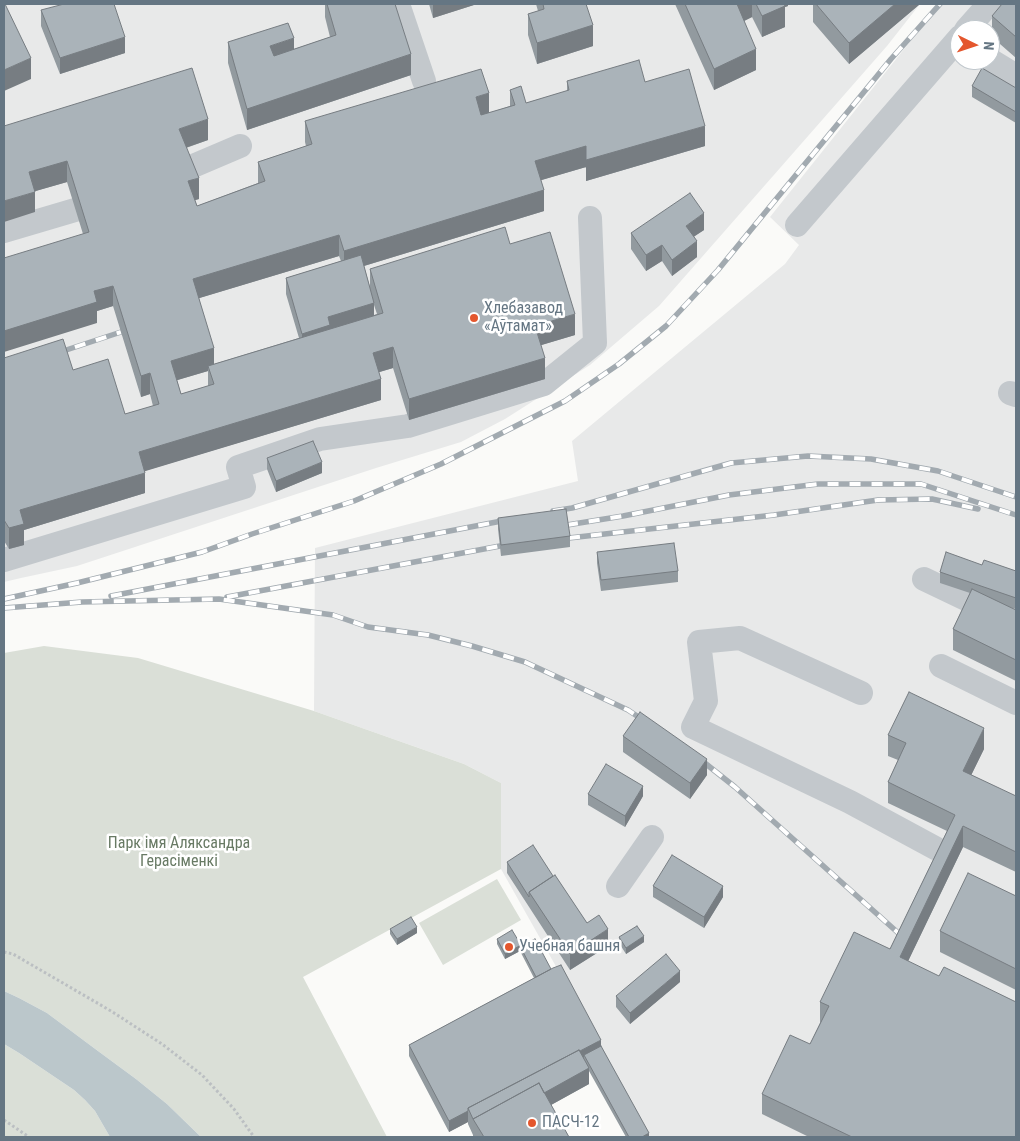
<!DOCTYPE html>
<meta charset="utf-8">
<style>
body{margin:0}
#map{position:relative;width:1020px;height:1141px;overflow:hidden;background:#fafaf8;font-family:"Roboto Condensed",sans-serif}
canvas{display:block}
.frame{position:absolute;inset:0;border:5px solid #657683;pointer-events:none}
.north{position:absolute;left:950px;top:20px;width:50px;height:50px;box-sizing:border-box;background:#fff;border:1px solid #c1c8cd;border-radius:50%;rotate:94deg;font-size:14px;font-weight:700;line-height:20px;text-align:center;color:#657683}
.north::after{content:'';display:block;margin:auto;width:18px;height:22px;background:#e4572e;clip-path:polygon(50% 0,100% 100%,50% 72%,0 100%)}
</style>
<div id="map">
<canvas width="1020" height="1141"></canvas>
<div class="frame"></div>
<div class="north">N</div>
</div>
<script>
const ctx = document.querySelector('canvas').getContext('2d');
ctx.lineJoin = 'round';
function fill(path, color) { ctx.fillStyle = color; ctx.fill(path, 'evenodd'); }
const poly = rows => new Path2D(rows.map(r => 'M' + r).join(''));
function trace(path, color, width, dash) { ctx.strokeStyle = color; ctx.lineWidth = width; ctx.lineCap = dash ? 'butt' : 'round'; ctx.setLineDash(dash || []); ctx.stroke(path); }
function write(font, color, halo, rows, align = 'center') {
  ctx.font = font + ' "Roboto Condensed",sans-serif'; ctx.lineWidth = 5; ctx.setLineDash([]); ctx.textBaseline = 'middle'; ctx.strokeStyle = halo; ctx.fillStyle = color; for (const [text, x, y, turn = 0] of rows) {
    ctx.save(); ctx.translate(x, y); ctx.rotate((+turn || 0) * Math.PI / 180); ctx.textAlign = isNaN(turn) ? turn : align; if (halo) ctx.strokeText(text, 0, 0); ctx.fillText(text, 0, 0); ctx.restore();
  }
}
const built = poly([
 [4,4,920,4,887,46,659,306,590,365,505,419,461,442,376,468,77,566,21,578,4,582],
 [940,4,1016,4,1016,1137,648,1137,558,970,501,869,501,783,464,764,314,711,315,548,578,481,572,441,785,264,799,245,770,217],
 [960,30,990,30,990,60,960,60]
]);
const green = poly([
 [44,646,138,658,314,711,464,764,501,783,501,869,303,977,387,1137,201,1137,167,1104,136,1079,98,1051,47,1013,19,998,4,991,4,653],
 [497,879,521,920,443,965,419,923],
 [4,1044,19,1053,74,1090,85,1100,95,1111,110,1137,4,1137]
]);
const water = poly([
 [4,991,19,998,47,1013,98,1051,136,1079,167,1104,201,1137,110,1137,95,1111,85,1100,74,1090,19,1053,4,1044]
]);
const path = poly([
 [4,952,13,954,111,1011,162,1044,202,1075,234,1109,254,1137],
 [4,1120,29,1137]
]);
const minor = poly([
 [398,4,424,81],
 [966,30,989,4],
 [990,60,1016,76],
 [186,169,240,146],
 [797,225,960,37],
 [4,231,75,210],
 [1010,393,1016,395],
 [4,560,244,487,238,467,320,439,408,426,544,384,595,343,590,218],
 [924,579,1016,623],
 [941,666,1016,703],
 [861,693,740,638,699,642,706,701,693,727,850,802,937,849],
 [618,886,652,837]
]);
const rail = poly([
 [54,354,121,332],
 [553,511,572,508,731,463,808,456,871,459,938,471,1016,497],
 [567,525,623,516,729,495,818,484,921,484,1016,515],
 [569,538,774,515,878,500,932,499,978,509],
 [111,596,512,519],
 [227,597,500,546],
 [4,599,77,583,202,552,252,534,354,501,441,464,565,401,619,364,666,326,718,270,891,59,940,4],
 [4,608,82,602,219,599,333,615,368,627,428,635,472,646,525,662,628,710,649,724],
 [696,756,735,787,905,939]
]);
const wall = poly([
 [325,4,395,4,411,75,247,130,228,63,228,42,294,49,330,37,325,17],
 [429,4,477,4,433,18],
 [536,4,586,4,593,46,537,64,528,35,528,14,538,11],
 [675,4,788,4,788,6,785,7,785,27,762,37,752,17,744,21,756,70,714,90],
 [813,4,920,4,849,64,813,22],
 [1016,4,1016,58,992,37,992,16],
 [41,10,125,53,60,74,41,26],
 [567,81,645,82,705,146,586,181,586,167,541,180,544,211,364,266,370,287,370,269,510,244,575,335,541,345,545,379,409,420,393,368,379,372,381,400,144,471,145,493,24,530,24,545,9,549,4,541,4,358,73,370,125,414,153,406,150,394,141,397,113,306,97,311,97,323,83,234,67,182,35,191,35,212,4,126,208,140,186,148,199,199,195,200,197,206,258,183,258,162,306,146,305,142,305,121,489,113,510,106,510,90,526,103,567,91],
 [339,256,341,261,286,278,286,294,299,338,214,364,199,298],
 [374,305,377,314,374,315],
 [208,371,208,386,181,394,177,380],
 [972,86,1016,88,1016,123,972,97],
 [704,230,694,236,697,257,672,276,662,261,646,271,631,249,631,233],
 [267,458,322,473,276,492,267,469],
 [498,518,570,536,570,547,501,556,498,529],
 [597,552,678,571,678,582,601,591,597,563],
 [982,565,1016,571,1016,609,1008,607,1016,610,1016,681,953,650,953,629,970,593,940,583,940,572],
 [888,735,984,749,971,775,1016,797,1016,872,963,847,908,961,1016,1137,809,1137,762,1114,762,1094,810,1044,820,1023,820,1002,890,949,947,831,888,803,888,782,898,760,888,756],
 [623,736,707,775,690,799,623,752],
 [588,794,643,796,625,827,588,805],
 [507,862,553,876,587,923,608,946,570,970,507,873],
 [653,886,723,897,704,928,653,897],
 [1016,896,1016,990,940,952,940,931],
 [390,929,417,933,397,945,390,934],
 [619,937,644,942,626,954,619,943],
 [497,939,521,945,551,969,601,1046,649,1137,626,1137,589,1071,589,1084,551,1105,569,1137,473,1137,473,1135,468,1124,468,1122,449,1132,409,1056,409,1045,534,978,520,951,505,959,497,944],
 [680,982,630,1024,616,1007,616,996]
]);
const shadedWall = poly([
 [433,4,477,4,433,18],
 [736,4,752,4,752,17,736,25],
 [777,4,788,4,788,6,785,7,785,27,762,37,762,16],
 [895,4,920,4,849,64,849,43],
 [593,25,593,46,537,64,537,43],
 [125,37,125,53,60,74,60,58],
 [294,38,294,59,270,67,270,46],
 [756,49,756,70,714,90,714,69],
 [411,54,411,75,247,130,247,109],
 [31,58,31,79,4,91,4,70],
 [489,93,489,114,476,118,476,97],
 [208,119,208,140,179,150,179,129],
 [705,126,705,146,586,181,586,160],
 [586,146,586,167,535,182,535,161],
 [67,161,67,182,29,193,29,172],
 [199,178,199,199,188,202,188,181],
 [544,190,544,211,344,272,344,251],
 [35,192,35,212,4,222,4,201],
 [704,213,704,230,686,242,686,226],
 [339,235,339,256,193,300,193,279],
 [697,241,697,257,672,276,672,260],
 [662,245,662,261,646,271,646,255],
 [113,286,113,306,97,311,97,323,4,352,4,331,94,291],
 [374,303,374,319,302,350,302,334,328,317],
 [575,314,575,335,535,347,535,326],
 [393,347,393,368,373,374,373,353],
 [214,348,214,369,208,366,208,371,171,382,171,361],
 [545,358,545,379,409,420,409,399],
 [150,373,150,394,141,397,141,376],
 [381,379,381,400,139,473,139,452],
 [322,462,322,473,276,492,276,481],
 [145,473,145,493,24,530,24,545,9,549,9,528,20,510],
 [984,728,984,749,963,792,963,771],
 [707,759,707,775,690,799,690,783],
 [643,786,643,796,625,827,625,816],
 [963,826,963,847,900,978,900,957],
 [723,886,723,897,704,928,704,917],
 [417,927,417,933,397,945,397,939],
 [608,929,608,946,570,970,570,954],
 [644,936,644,942,626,954,626,948],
 [521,945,520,951,505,959,505,954],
 [680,971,680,982,630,1024,630,1013],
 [601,1040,601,1051,584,1055,584,1060,469,1110],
 [589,1068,589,1084,493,1137,479,1129],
 [468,1111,468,1122,449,1132,449,1121],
 [649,1133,649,1137,642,1137]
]);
const building = poly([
 [4,4,5,4,31,58,4,70,4,4],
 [64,4,114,4,125,37,60,58,41,10,64,4],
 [327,4,395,4,411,54,247,109,228,42,288,23,294,38,270,46,274,56,336,35,327,4],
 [543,4,586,4,593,25,537,43,528,14,544,9,543,4],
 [685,4,737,4,756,49,714,69,685,4],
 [756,4,784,4,785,6,762,16,756,4],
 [816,4,895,4,849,43,816,4],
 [1002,4,1016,4,1016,37,992,16,1002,4],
 [639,60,645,82,689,69,705,126,586,160,586,146,535,161,544,190,344,251,339,235,193,279,214,348,171,361,181,394,214,384,208,366,383,313,370,269,505,227,510,244,550,232,575,314,535,326,545,358,409,399,393,347,373,353,381,379,139,452,145,473,20,510,24,524,9,528,4,520,4,358,63,339,73,370,108,359,125,414,159,404,150,373,141,376,113,286,94,291,97,302,4,331,4,258,89,232,67,161,29,172,35,192,4,201,4,126,192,68,208,119,179,129,199,178,188,181,197,206,265,181,258,162,312,144,305,121,481,69,489,93,476,97,481,115,515,105,510,90,521,86,526,103,569,90,567,81,639,60],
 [982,68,1016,88,1016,112,972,86,982,68],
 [690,193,704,213,686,226,697,241,672,260,662,245,646,255,631,233,690,193],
 [361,255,374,303,328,317,330,325,302,334,286,278,361,255],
 [313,441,322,462,276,481,267,458,313,441],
 [566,509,570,536,501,545,498,518,566,509],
 [674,543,678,571,601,580,597,552,674,543],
 [946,552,982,565,984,560,1016,571,1016,598,940,572,946,552],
 [972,589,1016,610,1016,660,953,629,972,589],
 [909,692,984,728,963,771,1016,796,1016,852,963,826,900,957,939,976,944,967,1016,1002,1016,1137,852,1137,762,1094,790,1035,810,1044,829,1006,820,1002,854,932,890,949,955,815,888,782,906,743,888,735,909,692],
 [640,712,707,759,690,783,623,736,640,712],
 [606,764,643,786,625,816,588,794,606,764],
 [533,845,553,876,529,892,529,897,507,862,533,845],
 [672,855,723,886,704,917,653,886,672,855],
 [968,873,1016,896,1016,969,940,931,968,873],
 [555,875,587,923,599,915,608,929,570,954,529,892,555,875],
 [411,917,417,927,397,939,390,929,411,917],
 [637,926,644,936,626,948,619,937,637,926],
 [512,930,521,945,505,954,497,939,512,930],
 [535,939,551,969,536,977,520,946,535,939],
 [666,954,680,971,630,1013,616,996,666,954],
 [561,965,601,1040,580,1051,579,1050,468,1108,468,1111,449,1121,409,1045,553,968,561,965],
 [601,1046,649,1133,642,1137,629,1137,584,1055,601,1046],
 [579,1050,589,1068,544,1093,539,1083,473,1119,468,1108,579,1050],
 [539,1083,569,1137,484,1137,473,1119,539,1083]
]);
const markers = [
 [474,318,5,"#e4572e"],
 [509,947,5,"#e4572e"],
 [532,1123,5,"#e4572e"]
];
const poiNames = [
 ["Хлебазавод",484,309],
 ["«Аўтамат»",484,327],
 ["Учебная башня",519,947],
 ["ПАСЧ-12",542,1123]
];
const parkNames = [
 ["Парк імя Аляксандра",179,844],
 ["Герасіменкі",179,862]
];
fill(built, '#e8e9e9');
fill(green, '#dadfd7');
fill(water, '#bbc7cb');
trace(path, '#bbbfc2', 3, [2.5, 2.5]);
trace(minor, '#c3c8cc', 24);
trace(rail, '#a2aab0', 5.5);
trace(rail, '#fff', 4, [11]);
fill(wall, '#929a9f');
fill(shadedWall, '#777d82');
fill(building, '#aab3b9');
trace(building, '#777d82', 1);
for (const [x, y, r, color] of markers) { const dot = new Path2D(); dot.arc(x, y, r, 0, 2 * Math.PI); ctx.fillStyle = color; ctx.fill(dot); trace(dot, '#fff', 2); }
write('16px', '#657683', '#fff', poiNames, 'left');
write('16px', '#687a64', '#fff', parkNames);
</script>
